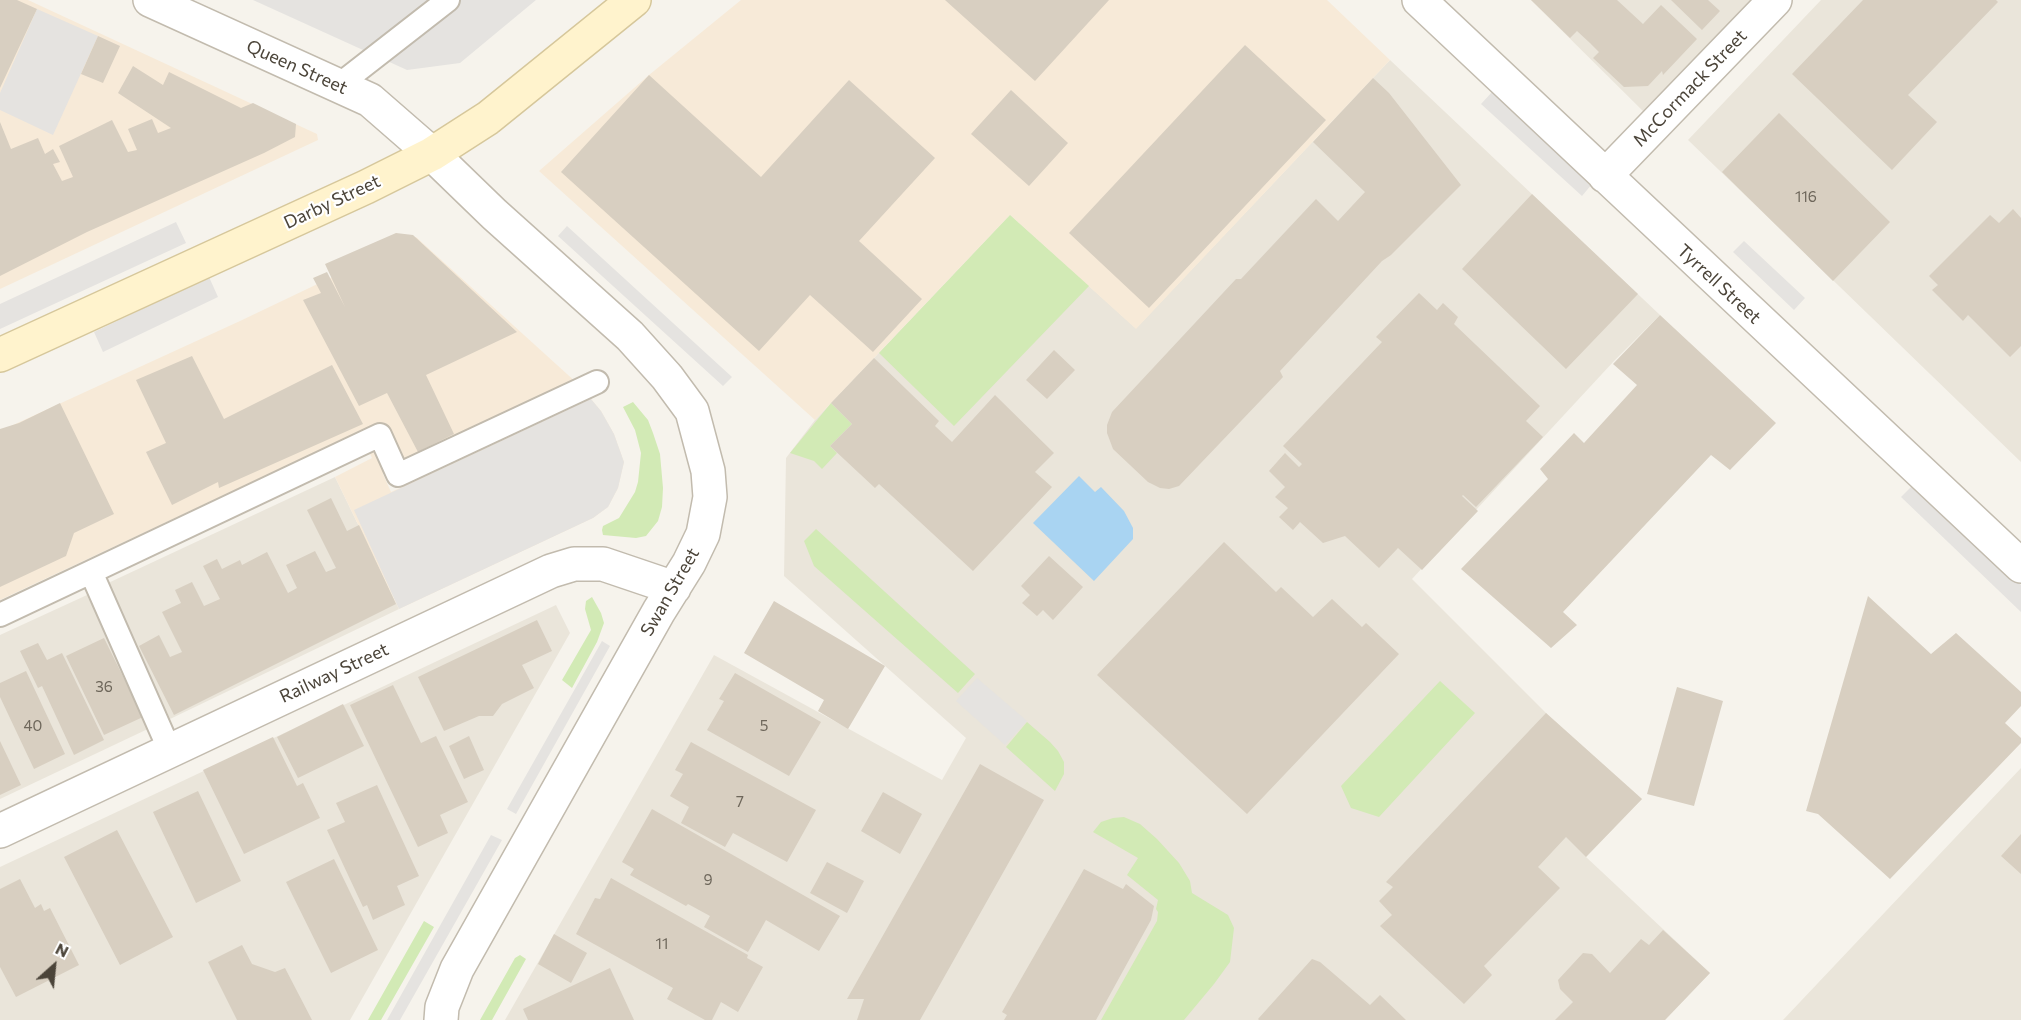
<!DOCTYPE html>
<style>
body{margin:0}
#map{position:relative;width:2021px;height:1020px;overflow:hidden;background:#f6f3ec;font-family:Commissioner,sans-serif}
canvas{display:block}
.north{position:absolute;left:24px;top:936px;width:60px;height:60px;-webkit-text-stroke:4px #fff;paint-order:stroke;rotate:27deg;font-size:16px;font-weight:700;line-height:24px;text-align:center;color:#4b4439}
.north::after{content:'';display:block;margin:auto;width:21px;height:27px;background:#4b4439;clip-path:polygon(50% 0,100% 100%,50% 72%,0 100%)}
</style>
<div id="map">
<canvas width="2021" height="1020"></canvas>
<div class="north">N</div>
</div>
<script>
const ctx = document.querySelector('canvas').getContext('2d');
ctx.lineJoin = 'round';
function fill(path, color) { ctx.fillStyle = color; ctx.fill(path, 'evenodd'); }
const poly = rows => new Path2D(rows.map(r => 'M' + r).join(''));
function trace(path, color, width, dash) { ctx.strokeStyle = color; ctx.lineWidth = width; ctx.lineCap = dash ? 'butt' : 'round'; ctx.setLineDash(dash || []); ctx.stroke(path); }
function write(font, color, halo, rows, align = 'center') {
  ctx.font = font + ' Commissioner,sans-serif'; ctx.lineWidth = 4.5; ctx.setLineDash([]); ctx.textBaseline = 'middle'; ctx.strokeStyle = halo; ctx.fillStyle = color; for (const [text, x, y, turn = 0] of rows) {
    ctx.save(); ctx.translate(x, y); ctx.rotate((+turn || 0) * Math.PI / 180); ctx.textAlign = isNaN(turn) ? turn : align; if (halo) ctx.strokeText(text, 0, 0); ctx.fillText(text, 0, 0); ctx.restore();
  }
}
const residential = poly([
 [1531,0,1759,0,1652,120],
 [1821,0,2021,0,2021,462,1688,140],
 [1390,60,1660,315,1614,361,1412,579,1546,713,1642,799,1586,857,1710,973,1665,1020,505,1020,714,655,942,780,966,738,784,576,786,458,815,420,1010,215,1136,328],
 [335,477,399,609,170,719,106,584],
 [87,595,152,727,0,799,0,635],
 [556,605,570,633,350,1020,0,1020,0,867],
 [2021,768,2021,1020,1783,1020,1852,947]
]);
const commercial = poly([
 [0,0,28,0,317,134,318,140,0,289],
 [741,0,1327,0,1390,60,1136,329,1010,215,815,420,539,171,649,75],
 [416,237,578,384,383,474,391,492,591,399,601,411,614,434,624,462,618,488,608,507,593,518,399,609,335,477,372,458,359,432,0,600,0,431,240,321]
]);
const green = poly([
 [1010,215,1089,286,954,426,879,353],
 [633,402,648,420,653,433,660,454,663,488,662,507,658,521,646,536,636,538,603,535,602,530,603,526,619,518,635,492,638,482,641,453,635,430,623,407],
 [831,403,852,424,830,446,837,453,822,469,814,461,790,453],
 [816,529,975,674,958,693,814,566,804,541],
 [592,597,601,613,604,623,597,642,572,688,562,680,591,630,585,609,586,601],
 [1440,681,1475,713,1379,817,1351,808,1341,786],
 [1027,722,1050,742,1058,751,1064,762,1064,774,1055,791,1006,747],
 [1124,817,1140,824,1157,839,1179,863,1190,881,1192,893,1228,915,1234,928,1230,962,1214,984,1184,1020,1101,1020,1157,921,1158,912,1156,909,1158,900,1127,875,1138,858,1093,832,1101,822,1113,818],
 [424,921,434,927,381,1020,368,1020],
 [520,955,526,959,492,1020,480,1020,515,958]
]);
const parking = poly([
 [253,0,536,0,460,63,407,70],
 [37,9,98,36,53,135,0,110,0,93],
 [1492,92,1592,184,1582,196,1481,104],
 [176,222,186,243,0,329,0,304],
 [567,226,732,377,723,386,558,236],
 [1744,241,1805,298,1794,310,1733,252],
 [209,277,218,297,103,352,94,332],
 [591,399,601,411,614,434,624,462,618,488,608,507,593,518,399,609,354,510],
 [1915,483,2021,585,2021,612,1901,497],
 [602,641,610,646,516,814,507,809],
 [977,678,1027,721,1005,745,956,701],
 [491,835,502,840,400,1020,387,1020]
]);
const water = poly([
 [1079,476,1095,492,1101,487,1124,511,1133,528,1133,539,1094,581,1033,523]
]);
const building = poly([
 [0,0,17,0,37,9,0,88],
 [945,0,1109,0,1035,81],
 [1531,0,1617,0,1643,24,1661,5,1697,39,1663,75,1662,71,1648,86,1624,87,1593,58,1599,52,1590,43,1577,31,1570,38],
 [1671,0,1708,0,1720,11,1702,30],
 [1863,0,1996,0,1998,2,1908,95,1937,122,1892,170,1792,74],
 [98,36,120,46,103,83,81,74],
 [1245,45,1326,120,1149,308,1069,233],
 [133,66,163,85,169,72,241,108,253,103,296,124,295,137,264,153,87,232,0,276,0,122,11,149,38,138,45,154,53,149,60,162,53,164,62,181,73,177,59,146,112,120,128,152,137,150,128,129,152,119,158,133,171,128,118,93],
 [649,75,761,177,849,80,935,158,859,241,922,299,873,352,810,295,759,351,561,172],
 [1373,78,1389,93,1461,185,1391,255,1382,261,1280,371,1283,377,1179,486,1169,489,1160,488,1148,482,1113,449,1107,433,1107,425,1112,412,1236,279,1241,279,1316,199,1338,221,1365,192,1313,142],
 [1011,90,1068,143,1029,186,971,134],
 [1779,113,1890,222,1833,281,1722,172],
 [1532,194,1638,294,1566,369,1462,269],
 [2013,209,2021,218,2021,346,2010,357,1968,315,1963,321,1932,290,1938,285,1929,276,1990,215,1999,223],
 [396,233,413,235,517,332,426,375,454,434,418,452,387,393,359,406,303,300,321,293,313,278,327,272,345,307,325,264],
 [1419,293,1437,310,1443,303,1458,317,1454,324,1540,406,1526,421,1543,437,1476,507,1463,495,1462,496,1478,511,1422,570,1398,548,1379,568,1345,536,1323,543,1300,522,1293,530,1279,517,1288,508,1275,497,1285,487,1269,471,1285,453,1299,467,1302,464,1283,446,1382,342,1376,337],
 [1660,315,1776,423,1730,470,1711,455,1563,612,1577,625,1551,648,1461,569,1548,479,1540,469,1574,433,1584,443,1637,385,1613,364],
 [1054,350,1075,370,1047,399,1026,380],
 [192,356,224,419,332,365,363,424,219,488,218,482,172,505,146,452,166,443,136,380],
 [874,358,939,421,935,426,952,442,995,395,1054,453,1035,472,1052,487,973,571,879,484,875,488,830,446,852,424,831,403],
 [60,403,114,514,74,533,66,556,0,587,0,429,19,423],
 [331,498,347,531,359,525,396,604,174,715,139,646,159,635,170,657,182,652,162,612,181,603,175,590,192,582,204,606,220,599,203,566,217,559,222,569,240,560,242,565,267,552,288,593,297,588,286,565,315,551,326,572,336,568,307,510],
 [1224,542,1276,592,1281,587,1313,617,1332,599,1362,627,1366,623,1399,654,1247,814,1097,675],
 [1049,556,1083,587,1053,620,1043,610,1037,616,1022,603,1030,595,1021,586],
 [1868,596,1931,654,1956,633,2021,692,2021,706,2005,723,2021,738,2021,743,1890,879,1818,814,1806,811],
 [774,601,885,666,848,729,818,711,824,700,744,653],
 [537,620,552,651,522,665,534,688,502,704,493,716,479,716,444,731,418,677],
 [104,638,143,717,104,735,66,656],
 [38,643,47,660,62,653,104,740,74,755,42,686,38,688,20,651],
 [26,671,65,754,34,769,0,697,0,683],
 [735,673,821,722,789,776,707,730,724,701,719,699],
 [393,685,421,743,436,736,468,802,440,815,448,833,418,847,350,705],
 [1677,687,1723,701,1694,806,1647,794],
 [343,704,364,746,298,778,277,737],
 [1546,713,1642,799,1586,857,1566,837,1538,867,1560,888,1484,966,1492,975,1464,1004,1380,926,1392,915,1379,901,1393,887,1386,882],
 [469,736,484,770,464,779,449,746],
 [273,737,297,786,303,783,320,818,244,854,203,770],
 [0,741,21,785,0,795],
 [691,742,816,810,787,862,733,833,725,847,681,823,689,807,670,796,683,774,675,770],
 [980,764,1044,800,920,1020,857,1020,864,999,847,999],
 [377,785,419,876,397,886,405,905,373,920,367,905,363,907,327,830,345,822,336,803],
 [198,791,241,881,196,903,153,812],
 [883,792,922,814,900,854,861,831],
 [652,809,840,916,819,951,766,920,748,952,704,927,710,916,688,904,686,906,630,875,634,869,622,862],
 [117,830,173,937,120,965,64,857],
 [2021,834,2021,874,2001,856],
 [334,859,378,950,331,973,286,882],
 [827,862,864,881,847,913,810,893],
 [1084,869,1123,889,1126,884,1154,906,1151,920,1096,1020,1004,1020,1007,1015,1002,1012],
 [611,878,748,955,747,958,763,967,738,1012,721,1002,712,1020,705,1020,667,999,673,988,576,934,595,898,600,899],
 [20,879,35,908,41,904,44,911,50,908,79,965,16,997,0,967,0,889],
 [1663,930,1710,973,1665,1020,1555,1020,1573,1002,1560,989,1558,980,1583,953,1592,954,1610,973,1641,939,1649,945],
 [554,934,587,953,571,983,538,964],
 [242,945,252,964,275,972,285,968,312,1020,237,1020,208,962],
 [1312,959,1320,962,1370,1005,1380,995,1406,1020,1259,1020,1258,1019],
 [610,968,634,1020,528,1020,523,1009]
]);
const lane = poly([
 [339,85,448,0],
 [0,615,91,572],
 [170,751,91,572,380,435,398,475,597,382]
]);
const street = poly([
 [150,0,370,100,432,154,494,214,630,336,667,377,692,411,708,471,710,497,703,534,689,563,659,611,457,969,442,1007,441,1020],
 [1419,0,2021,566],
 [1605,176,1775,0],
 [0,831,551,571,574,564,603,564,674,588]
]);
const secondary = poly([
 [0,355,366,187,432,154,488,118,634,0]
]);
const numberNames = [
 ["116",1806,197],
 ["36",104,687],
 ["40",33,726],
 ["5",764,726],
 ["7",740,802],
 ["9",708,880],
 ["11",662,944]
];
const streetNames = [
 ["Queen Street",297,67,24],
 ["McCormack Street",1690,88,-46],
 ["Darby Street",332,202,-25],
 ["Tyrrell Street",1719,284,43],
 ["Swan Street",670,592,-60],
 ["Railway Street",334,673,-25]
];
fill(residential, '#eae5da');
fill(commercial, '#f7ead8');
fill(green, '#d2eab5');
fill(parking, '#e5e3e0');
fill(water, '#a9d4f2');
fill(building, '#d8cfc1');
trace(lane, '#c2bbae', 26);
trace(street, '#c2bbae', 36);
trace(secondary, '#d6c79b', 36);
trace(lane, '#fff', 22);
trace(street, '#fff', 33);
trace(secondary, '#fff3cd', 33);
write('15px', '#6e675b', null, numberNames);
write('18px', '#4b4439', '#fff', streetNames);
</script>
